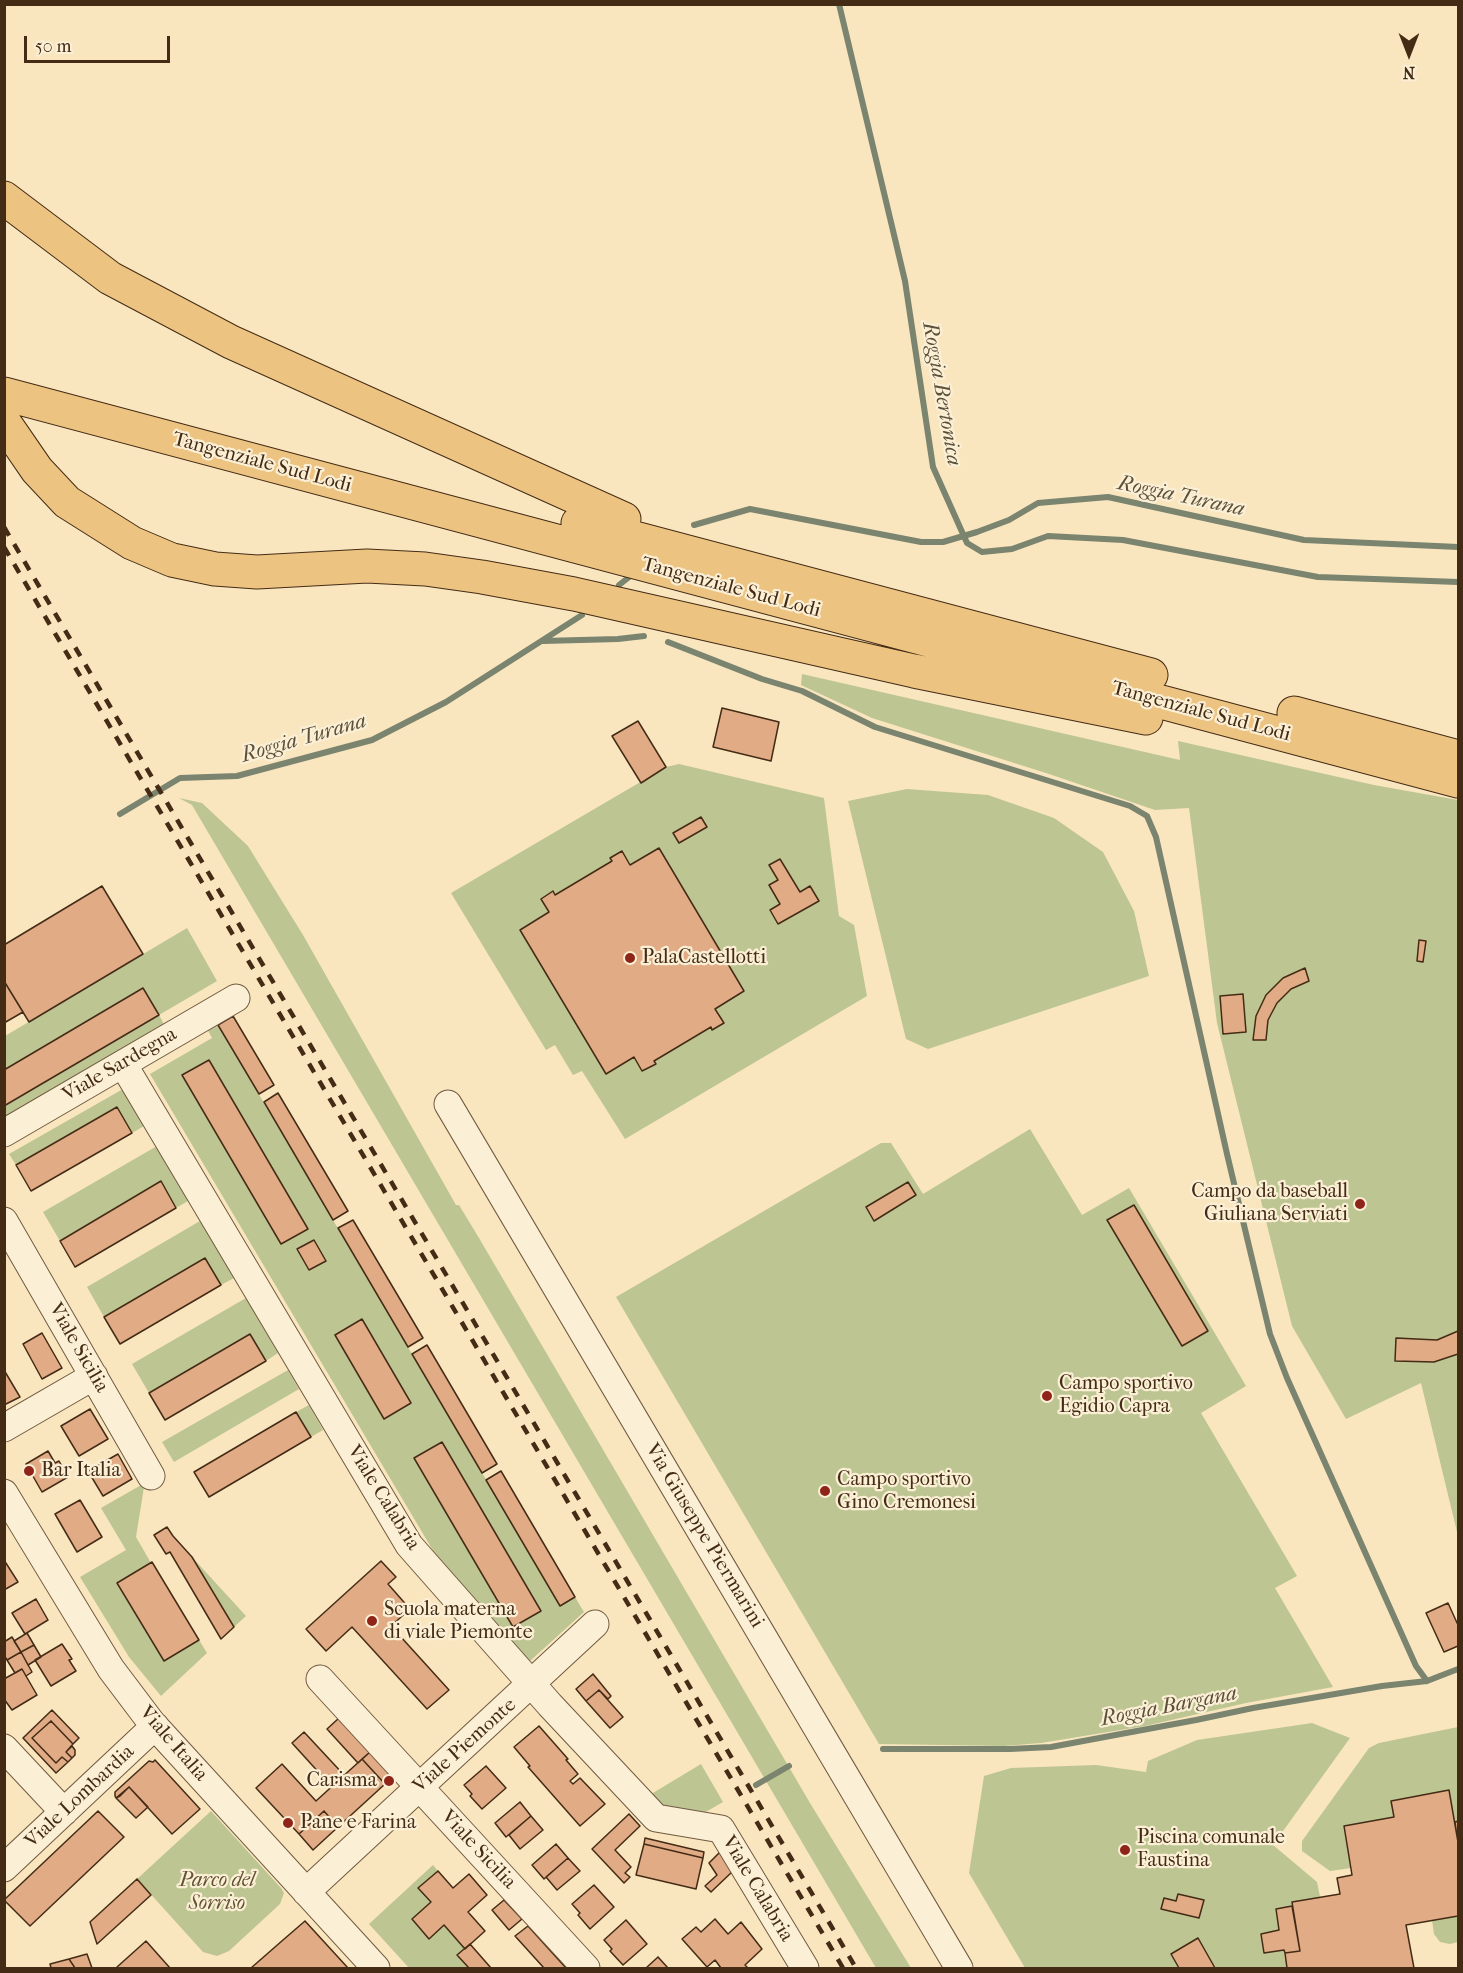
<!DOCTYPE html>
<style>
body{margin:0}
#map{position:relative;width:1463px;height:1973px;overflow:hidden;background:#f9e6bf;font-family:"IM FELL French Canon",serif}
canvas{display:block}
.frame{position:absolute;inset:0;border:6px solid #442b15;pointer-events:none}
.north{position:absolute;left:1379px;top:24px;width:60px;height:60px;-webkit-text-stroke:4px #fbefd5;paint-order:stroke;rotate:180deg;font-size:16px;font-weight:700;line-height:24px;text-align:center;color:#442b15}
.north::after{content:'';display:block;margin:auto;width:21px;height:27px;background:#442b15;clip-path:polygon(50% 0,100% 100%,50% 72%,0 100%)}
.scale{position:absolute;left:24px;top:36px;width:146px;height:27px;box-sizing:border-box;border:3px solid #442b15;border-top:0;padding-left:8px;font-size:18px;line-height:21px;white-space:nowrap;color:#442b15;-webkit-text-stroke:4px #fbefd5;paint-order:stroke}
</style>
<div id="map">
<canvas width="1463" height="1973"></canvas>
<div class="frame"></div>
<div class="north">N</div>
<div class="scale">50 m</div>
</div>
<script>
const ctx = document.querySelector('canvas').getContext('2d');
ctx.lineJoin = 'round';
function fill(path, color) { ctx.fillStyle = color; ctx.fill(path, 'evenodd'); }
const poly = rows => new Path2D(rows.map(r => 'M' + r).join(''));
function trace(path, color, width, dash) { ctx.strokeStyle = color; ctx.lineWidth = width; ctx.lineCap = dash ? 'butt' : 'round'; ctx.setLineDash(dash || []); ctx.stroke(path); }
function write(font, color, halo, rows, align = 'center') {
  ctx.font = font + ' "IM FELL French Canon",serif'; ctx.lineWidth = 4.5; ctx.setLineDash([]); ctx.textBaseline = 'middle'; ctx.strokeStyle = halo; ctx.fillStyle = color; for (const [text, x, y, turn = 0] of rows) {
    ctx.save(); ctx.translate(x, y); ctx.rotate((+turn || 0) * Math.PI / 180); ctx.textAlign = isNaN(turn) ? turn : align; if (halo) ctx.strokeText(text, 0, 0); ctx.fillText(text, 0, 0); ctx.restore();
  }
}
const green = poly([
 [802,674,1180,760,1178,741,1374,785,1458,800,1458,1536,1421,1383,1346,1419,1292,1326,1217,1023,1189,808,1155,810,1049,774,872,718,801,685],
 [679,764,824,798,839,916,854,925,867,996,625,1139,582,1071,573,1075,555,1045,546,1050,451,893,666,767],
 [907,789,988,795,1054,818,1103,852,1134,911,1149,976,928,1049,906,1039,848,801],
 [179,798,202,803,248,846,303,935,456,1205,459,1205,479,1238,810,1803,911,1968,876,1968,192,805],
 [187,928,217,981,159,1015,165,1026,5,1119,4,1106,159,1015,142,988,5,1070,5,1036],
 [235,1009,238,1013,218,1025,560,1605,575,1597,584,1612,530,1661,441,1564,150,1074,212,1038,206,1027],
 [123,1089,144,1126,132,1133,117,1107,16,1165,9,1154],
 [1030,1129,1082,1215,1129,1188,1246,1386,1201,1413,1297,1576,1275,1588,1333,1687,1246,1703,1145,1726,1041,1743,1004,1746,879,1744,616,1297,881,1143,891,1143,923,1194],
 [157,1146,188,1201,176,1208,160,1182,60,1241,43,1212],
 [200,1221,234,1278,221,1285,205,1258,104,1317,87,1287],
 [246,1298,278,1353,266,1361,250,1334,149,1393,132,1364],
 [288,1370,299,1389,174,1462,162,1442],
 [309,1405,323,1430,311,1437,296,1412],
 [143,1484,144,1487,136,1537,151,1563,117,1584,164,1661,199,1640,207,1653,161,1696,129,1657,80,1577,126,1550,101,1508],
 [192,1557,246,1616,234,1627],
 [1312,1723,1350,1738,1273,1845,1317,1882,1320,1897,1292,1903,1300,1951,1285,1954,1287,1968,1025,1968,969,1873,984,1776,1011,1768,1096,1765,1146,1772,1148,1761,1197,1740],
 [1458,1727,1458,1821,1455,1822,1449,1790,1391,1801,1394,1817,1351,1868,1330,1871,1302,1851,1302,1841,1369,1748,1379,1743],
 [701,1764,723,1802,704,1813,659,1807,648,1796],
 [211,1811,281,1888,284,1893,280,1904,229,1951,217,1956,203,1952,137,1879],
 [433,1865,438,1871,419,1888,431,1902,412,1919,429,1938,444,1925,465,1949,458,1955,469,1968,409,1968,369,1924],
 [1458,1916,1458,1942,1450,1944,1440,1942,1434,1934,1432,1920]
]);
const stream = poly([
 [839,4,905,281,933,467,967,543,982,552,1012,549,1048,536,1123,540,1318,577,1458,582],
 [694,525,750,509,921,542,943,542,977,532,1009,520,1038,503,1108,497,1304,540,1458,547],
 [619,585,633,574],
 [543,641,618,639,644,636],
 [668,642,762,679,802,691,875,727,1130,806,1147,816,1156,837,1227,1154,1270,1334,1287,1378,1416,1666,1427,1681],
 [120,814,180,778,237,776,372,740,446,702,582,615],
 [883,1749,1010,1749,1051,1747,1196,1720,1253,1708,1382,1686,1427,1681,1458,1669],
 [756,1785,789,1766]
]);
const building = poly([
 [722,708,779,722,771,761,713,747,722,708],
 [638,721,666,767,641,783,612,736,638,721],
 [701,817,707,827,679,843,673,833,701,817],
 [659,848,744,991,715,1009,724,1023,712,1030,711,1027,654,1061,656,1064,642,1071,634,1057,606,1074,520,930,549,912,541,899,553,891,555,895,612,861,610,858,622,851,630,865,659,848],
 [780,859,800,892,810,886,819,901,778,924,770,910,780,904,769,885,778,880,769,865,780,859],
 [102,886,143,954,29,1022,4,981,4,945,102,886],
 [1419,940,1426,941,1423,962,1417,961,1419,940],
 [1305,968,1309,981,1291,989,1277,1003,1268,1020,1266,1040,1253,1040,1256,1016,1266,995,1283,978,1305,968],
 [4,981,23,1012,4,1023,4,981],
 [143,988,159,1015,4,1106,4,1070,143,988],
 [1243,994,1246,1032,1223,1034,1220,996,1243,994],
 [233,1016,274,1085,259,1094,218,1025,233,1016],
 [209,1060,308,1229,281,1244,182,1075,209,1060],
 [278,1093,348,1211,333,1220,264,1102,278,1093],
 [117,1107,132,1133,31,1191,16,1165,117,1107],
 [161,1181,176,1208,75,1267,60,1241,161,1181],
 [908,1182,916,1195,874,1221,866,1207,908,1182],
 [1134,1205,1208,1331,1182,1346,1107,1220,1134,1205],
 [353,1220,423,1338,408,1347,338,1228,353,1220],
 [314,1240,326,1261,309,1270,297,1249,314,1240],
 [205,1258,221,1285,120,1344,104,1317,205,1258],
 [362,1319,411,1403,384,1419,335,1335,362,1319],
 [1458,1331,1458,1354,1434,1362,1395,1361,1396,1338,1437,1340,1458,1331],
 [42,1333,62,1368,42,1379,23,1344,42,1333],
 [250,1334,266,1361,165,1420,149,1393,250,1334],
 [427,1345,497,1464,482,1473,412,1354,427,1345],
 [4,1370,20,1397,4,1405,4,1370],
 [90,1409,108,1439,79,1456,61,1426,90,1409],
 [296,1412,311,1437,209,1497,194,1472,296,1412],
 [442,1442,541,1611,513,1627,414,1458,442,1442],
 [48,1451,55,1463,59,1461,68,1477,42,1492,26,1464,48,1451],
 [118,1454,132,1479,103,1496,88,1471,118,1454],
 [501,1471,575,1597,560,1606,486,1480,501,1471],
 [80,1500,102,1537,77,1552,55,1514,80,1500],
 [167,1527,173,1536,192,1557,234,1627,221,1639,170,1552,166,1554,154,1535,167,1527],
 [4,1560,18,1582,4,1590,4,1560],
 [381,1561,396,1577,388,1584,410,1609,391,1626,449,1690,427,1709,352,1627,326,1651,306,1629,381,1561],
 [152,1562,199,1640,164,1661,117,1583,152,1562],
 [36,1599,48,1620,25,1634,12,1613,36,1599],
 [1448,1603,1458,1625,1458,1646,1444,1652,1426,1613,1448,1603],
 [27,1633,34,1645,21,1652,14,1641,27,1633],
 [12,1637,21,1652,7,1660,4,1655,4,1642,12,1637],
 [62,1644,72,1659,69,1660,76,1671,51,1686,35,1660,62,1644],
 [34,1645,41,1657,28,1665,21,1652,34,1645],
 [21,1652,32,1672,26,1676,22,1669,15,1673,7,1660,21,1652],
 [22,1669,37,1695,12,1710,4,1699,4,1679,22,1669],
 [593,1674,611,1696,608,1699,599,1690,586,1701,576,1689,593,1674],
 [599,1690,623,1717,610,1728,586,1701,599,1690],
 [52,1710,79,1738,73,1744,51,1721,32,1738,56,1763,62,1757,68,1762,56,1773,23,1738,52,1710],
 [339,1718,370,1752,358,1763,327,1729,339,1718],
 [51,1721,73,1744,66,1752,72,1758,68,1762,62,1757,56,1763,32,1738,51,1721],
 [539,1726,568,1759,566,1760,578,1774,570,1781,573,1784,580,1778,605,1804,580,1826,528,1767,530,1766,514,1747,539,1726],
 [304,1732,344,1775,332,1787,292,1743,304,1732],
 [72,1746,75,1750,75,1755,72,1758,66,1752,72,1746],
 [370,1752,393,1777,385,1784,362,1759,370,1752],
 [362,1759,385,1784,338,1827,324,1811,299,1834,256,1788,282,1764,316,1801,362,1759],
 [155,1760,200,1809,172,1834,129,1787,120,1796,116,1798,115,1796,115,1792,149,1761,153,1762,155,1760],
 [486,1766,506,1788,482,1809,470,1796,472,1794,464,1785,486,1766],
 [129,1787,148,1807,136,1818,116,1798,129,1787],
 [1449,1790,1458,1842,1458,1916,1406,1925,1414,1968,1287,1968,1285,1953,1300,1951,1292,1902,1340,1894,1337,1878,1352,1875,1344,1826,1394,1817,1391,1801,1449,1790],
 [520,1802,531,1816,506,1837,495,1823,520,1802],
 [98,1811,124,1837,30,1926,4,1900,98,1811],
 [324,1811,338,1827,313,1850,299,1834,324,1811],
 [629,1814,640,1826,615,1850,631,1867,625,1873,630,1877,624,1883,592,1849,629,1814],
 [531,1816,543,1830,520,1849,509,1835,531,1816],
 [1458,1821,1458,1836,1457,1836,1455,1822,1458,1821],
 [645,1838,704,1852,703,1858,644,1844,645,1838],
 [556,1844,568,1858,544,1879,532,1865,556,1844],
 [644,1844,703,1858,696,1889,636,1875,644,1844],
 [722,1850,733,1871,711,1892,705,1886,717,1875,709,1863,722,1850],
 [568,1858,580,1871,557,1890,546,1877,568,1858],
 [438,1871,453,1888,469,1874,487,1895,468,1912,485,1931,465,1949,444,1925,429,1939,412,1919,431,1902,418,1888,438,1871],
 [137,1879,151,1895,97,1944,90,1922,137,1879],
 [594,1885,614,1907,590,1929,578,1915,580,1913,572,1904,594,1885],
 [1178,1894,1204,1900,1199,1918,1161,1909,1164,1898,1176,1901,1178,1894],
 [504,1900,522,1919,509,1930,492,1910,504,1900],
 [1292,1906,1300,1951,1285,1953,1284,1950,1264,1953,1261,1934,1279,1930,1276,1909,1292,1906],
 [715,1919,728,1934,741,1922,762,1949,745,1965,748,1968,721,1968,715,1960,707,1967,682,1939,696,1927,701,1932,715,1919],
 [626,1920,647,1944,623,1965,610,1951,612,1949,604,1940,626,1920],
 [305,1921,348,1968,251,1968,283,1940,305,1921],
 [528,1926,566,1968,544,1968,515,1936,528,1926],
 [1198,1938,1215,1968,1179,1968,1171,1954,1198,1938],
 [146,1941,170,1968,118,1968,117,1967,146,1941],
 [470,1944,491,1968,469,1968,457,1955,470,1944],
 [87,1954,92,1968,75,1968,69,1959,87,1954],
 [658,1957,668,1968,646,1968,658,1957],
 [69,1959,75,1968,51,1968,50,1964,69,1959]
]);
const minor = poly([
 [123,1064,409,1545,550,1705,656,1818,721,1829,805,1968],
 [448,1104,959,1968],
 [4,1133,236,998],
 [4,1221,151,1476],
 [4,1428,94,1376],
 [4,1493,111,1669,151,1722,376,1968],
 [320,1679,586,1968],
 [4,1748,64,1812],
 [4,1868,155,1726],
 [306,1892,595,1624]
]);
const highway = poly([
 [4,198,110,278,231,342,624,519],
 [4,394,1458,781],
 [4,422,37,470,67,502,132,543,172,560,215,569,257,572,367,566,425,569,482,577,574,594,914,671,1146,718],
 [578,523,1151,675],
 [1294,713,1458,757]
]);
const rail = poly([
 [4,527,856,1968],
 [4,547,843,1968]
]);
const markers = [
 [630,958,6,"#8f2418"],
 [1360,1204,6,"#8f2418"],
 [1047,1396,6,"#8f2418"],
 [29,1471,6,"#8f2418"],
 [825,1491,6,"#8f2418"],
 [372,1621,6,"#8f2418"],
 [389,1781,6,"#8f2418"],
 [288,1823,6,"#8f2418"],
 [1125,1850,6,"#8f2418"]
];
const streetNames = [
 ["Tangenziale Sud Lodi",262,463,15],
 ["Tangenziale Sud Lodi",731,588,15],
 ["Tangenziale Sud Lodi",1201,712,15],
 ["Viale Sardegna",120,1065,-30],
 ["Viale Sicilia",78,1348,60],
 ["Viale Calabria",383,1498,58],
 ["Via Giuseppe Piermarini",704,1536,59],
 ["Viale Italia",173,1744,49],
 ["Viale Piemonte",465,1746,-42],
 ["Viale Lombardia",80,1797,-43],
 ["Viale Sicilia",478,1850,47],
 ["Viale Calabria",757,1889,59]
];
const poiNames = [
 ["PalaCastellotti",642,958],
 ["Campo da baseball",1348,1192,"right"],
 ["Giuliana Serviati",1348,1215,"right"],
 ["Campo sportivo",1059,1384],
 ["Egidio Capra",1059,1407],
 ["Bar Italia",41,1471],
 ["Campo sportivo",837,1480],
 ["Gino Cremonesi",837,1503],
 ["Scuola materna",384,1610],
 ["di viale Piemonte",384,1633],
 ["Carisma",377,1781,"right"],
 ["Pane e Farina",300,1823],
 ["Piscina comunale",1137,1838],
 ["Faustina",1137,1861]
];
const parkNames = [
 ["Parco del",217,1881],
 ["Sorriso",217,1904]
];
const waterNames = [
 ["Roggia Bertonica",941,394,80],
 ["Roggia Turana",1181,497,12],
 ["Roggia Turana",304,739,-16],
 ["Roggia Bargana",1169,1707,-11]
];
fill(green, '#bdc592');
trace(stream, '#7b846f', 6);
fill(building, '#e0ab85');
trace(building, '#442b15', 1.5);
trace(minor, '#715a40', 29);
trace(highway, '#442b15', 35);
trace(minor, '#fbefd5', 27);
trace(highway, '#ecc380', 33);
trace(rail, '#442b15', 4.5, [10, 10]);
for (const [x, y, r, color] of markers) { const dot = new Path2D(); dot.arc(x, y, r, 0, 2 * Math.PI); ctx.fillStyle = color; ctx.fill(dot); trace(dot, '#fbefd5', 2); }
write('20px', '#442b15', '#fbefd5', streetNames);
write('20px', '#442b15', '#fbefd5', poiNames, 'left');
write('italic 20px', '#625234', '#fbefd5', parkNames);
write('italic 21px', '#5b503a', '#fbefd5', waterNames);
</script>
